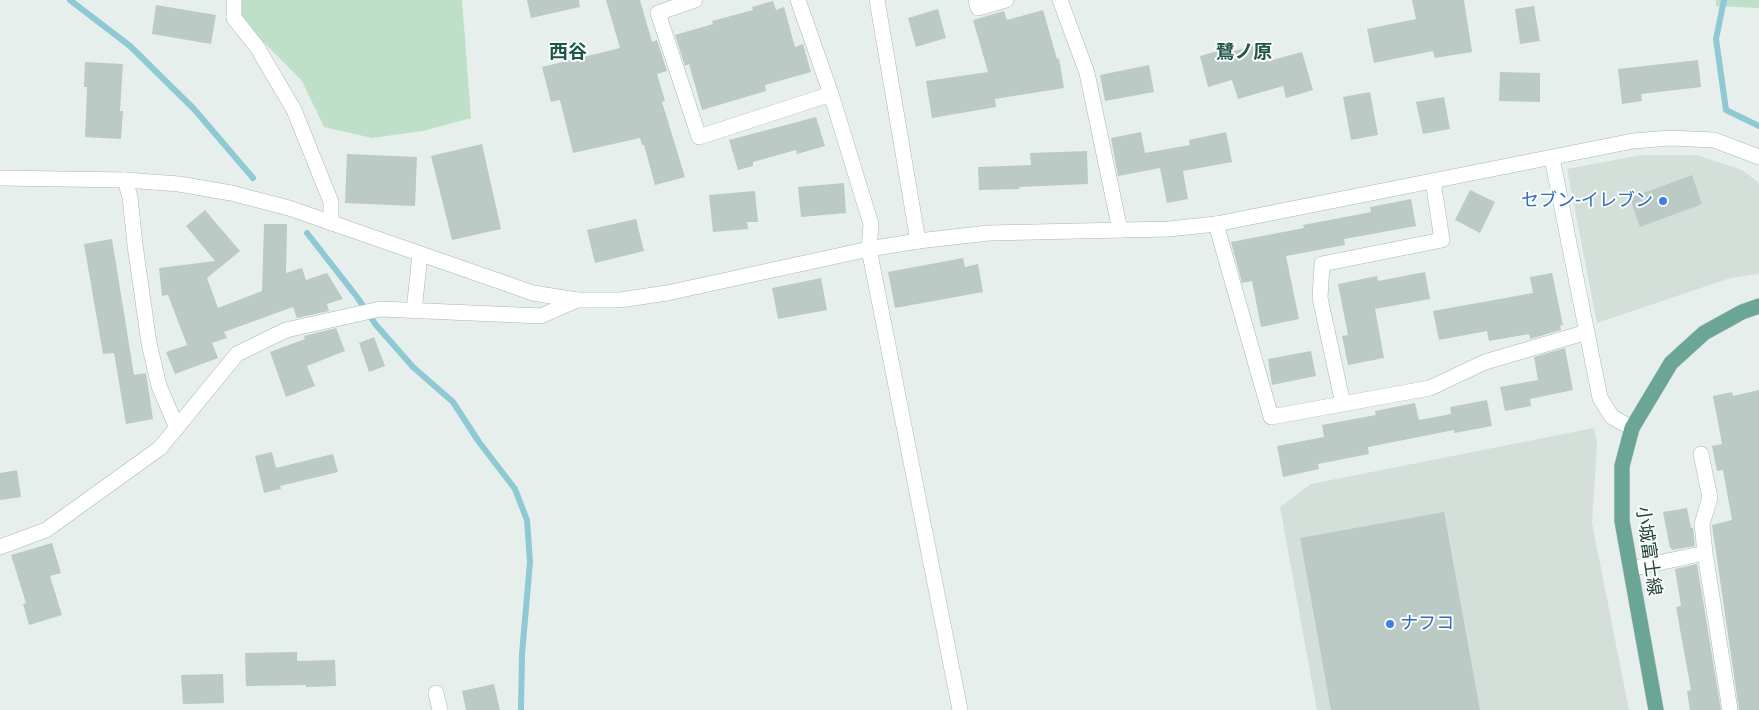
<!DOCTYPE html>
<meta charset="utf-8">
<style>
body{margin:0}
canvas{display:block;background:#e6efeb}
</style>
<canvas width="1759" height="710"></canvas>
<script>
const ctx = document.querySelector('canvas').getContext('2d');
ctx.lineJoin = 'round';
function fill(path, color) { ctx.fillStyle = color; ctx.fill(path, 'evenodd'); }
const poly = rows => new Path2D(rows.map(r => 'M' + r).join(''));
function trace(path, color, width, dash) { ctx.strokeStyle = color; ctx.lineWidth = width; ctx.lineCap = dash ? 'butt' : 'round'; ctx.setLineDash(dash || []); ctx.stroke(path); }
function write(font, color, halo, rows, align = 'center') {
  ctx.font = font + ' Arial,"Noto Sans JP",sans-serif'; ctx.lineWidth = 4; ctx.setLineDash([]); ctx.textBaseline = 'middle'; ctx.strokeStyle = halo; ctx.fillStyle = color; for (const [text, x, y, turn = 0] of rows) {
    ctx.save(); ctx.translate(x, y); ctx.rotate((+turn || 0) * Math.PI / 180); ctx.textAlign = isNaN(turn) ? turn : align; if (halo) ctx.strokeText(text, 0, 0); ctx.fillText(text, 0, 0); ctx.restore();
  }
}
const built = poly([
 [1641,155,1696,155,1742,170,1759,183,1759,274,1730,278,1597,323,1567,169],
 [1594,428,1597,444,1592,523,1629,710,1317,710,1280,507,1311,484]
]);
const green = poly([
 [226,0,462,0,471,118,423,131,372,138,324,127,302,81,226,4],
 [1716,0,1759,0,1759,8,1716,6]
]);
const stream = poly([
 [70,0,130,46,194,109,253,178],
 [1724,0,1716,39,1726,110,1759,126],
 [307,233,357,297,376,325,413,367,453,402,479,442,515,489,527,520,530,562,522,654,521,710]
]);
const building = poly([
 [527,0,579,0,580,7,531,18],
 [606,0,640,0,652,42,657,40,667,71,657,74,665,101,662,102,685,177,655,185,644,145,642,145,640,138,573,153,560,100,551,102,542,67,620,48],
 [1412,0,1464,0,1472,52,1435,58,1433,51,1374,63,1367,29,1416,19],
 [773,1,776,10,784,7,795,47,803,44,811,72,765,85,766,91,702,110,689,64,685,66,675,35,713,24,712,21,753,10,752,7],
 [156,5,216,15,211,44,152,34],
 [1534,6,1540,41,1520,44,1515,9],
 [938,9,946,38,916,47,908,18],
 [1043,10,1057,59,1059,58,1064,88,995,99,996,107,932,118,926,81,988,72,973,20,1004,11,1007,20],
 [1261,44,1265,62,1302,52,1313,90,1286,98,1283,86,1238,99,1232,80,1208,87,1200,56,1217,51,1218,55],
 [1698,60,1701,87,1641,94,1642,101,1622,104,1618,69],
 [85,62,123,64,120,111,123,111,121,139,85,137,87,87,84,87],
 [1149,65,1154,92,1105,101,1100,75],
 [1500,72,1540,73,1540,102,1499,101],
 [1370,92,1378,135,1351,140,1343,97],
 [1444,97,1450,129,1423,134,1416,102],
 [816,117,825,146,797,154,796,150,753,162,753,166,738,170,729,140],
 [1141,132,1145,153,1190,145,1189,140,1226,132,1232,162,1183,171,1188,199,1167,203,1160,168,1118,176,1111,138],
 [482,144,501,229,452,240,431,156],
 [1087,151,1088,184,1019,187,1019,189,979,190,978,167,1031,165,1030,153],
 [347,154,417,157,415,206,345,203],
 [1692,175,1702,204,1640,227,1630,198],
 [844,183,846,213,801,217,798,187],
 [1470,190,1495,202,1480,233,1455,220],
 [755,191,758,222,747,222,748,229,713,232,709,195],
 [1411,199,1416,226,1344,239,1345,245,1286,256,1299,319,1261,327,1252,281,1242,283,1231,242,1304,228,1303,225,1371,212,1370,207],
 [205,210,240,251,207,278,218,308,262,291,264,224,287,224,286,273,302,268,306,280,327,273,343,299,327,304,329,311,297,318,293,307,224,332,227,338,212,343,218,358,175,374,166,352,187,345,168,295,162,296,159,268,215,261,186,226],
 [636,219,644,251,595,263,587,230],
 [112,239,134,375,146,373,153,419,126,424,114,353,103,354,84,244],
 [963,258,965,267,978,264,983,292,895,308,888,272],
 [1425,272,1430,299,1375,309,1384,358,1348,365,1342,336,1348,335,1338,284,1377,276,1378,281],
 [1552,273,1563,325,1560,326,1561,330,1530,339,1529,334,1489,341,1487,331,1439,340,1433,311,1533,293,1530,277],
 [821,278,827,310,778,319,772,288],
 [336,328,345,351,307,366,315,386,286,397,270,352,305,339,304,336],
 [374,337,385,366,369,372,359,343],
 [1565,348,1573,390,1530,399,1531,406,1505,411,1500,387,1538,380,1534,357],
 [1311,351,1316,376,1272,385,1268,359],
 [1759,390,1759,710,1739,710,1712,525,1732,520,1723,470,1717,471,1712,446,1722,444,1713,396,1732,392,1733,396],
 [1487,400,1492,426,1454,433,1454,430,1368,447,1369,454,1318,464,1319,469,1283,477,1277,446,1324,437,1322,425,1376,415,1375,411,1415,403,1419,420,1451,414,1450,407],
 [272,452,276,468,333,454,338,472,280,486,281,489,264,493,255,456],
 [17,470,21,497,0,500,0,473],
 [1687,508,1691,528,1693,528,1695,546,1672,550,1671,548,1670,548,1663,512],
 [1444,512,1480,710,1331,710,1300,538],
 [52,543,61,573,50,576,62,615,29,625,23,604,26,603,11,555],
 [1697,564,1721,710,1690,710,1687,691,1691,690,1676,607,1681,606,1675,569],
 [297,652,297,661,335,660,336,686,306,687,306,685,246,686,245,653],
 [223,674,224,703,183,704,181,675],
 [494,684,500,710,466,710,462,691]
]);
const minor = poly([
 [234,0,234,18,257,47,294,110,331,202,331,223],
 [695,0,658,13,699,137,831,94],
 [798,0,831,94,871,224,869,249,960,710],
 [877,0,918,241],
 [976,0,978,8,1006,0],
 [1060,0,1087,73,1120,230],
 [1552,158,1600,398,1612,417,1632,428],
 [125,180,130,197,135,245,149,343,159,386,177,428],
 [1216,224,1271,417,1430,388,1485,362,1587,332],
 [414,311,420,254],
 [1343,404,1320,298,1322,264,1442,240,1433,181],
 [1701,454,1710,498,1702,524,1705,553,1730,710],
 [0,547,46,530,160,448,237,354,286,330,380,309,541,316,577,300],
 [1630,569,1705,553],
 [436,693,440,710]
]);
const tertiary = poly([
 [0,178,125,180,179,184,231,193,289,208,533,293,577,300,620,300,667,293,869,249,918,241,989,233,1169,229,1216,224,1633,141,1670,138,1714,140,1759,157]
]);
const primary = poly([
 [1656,710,1622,521,1622,466,1632,428,1671,363,1704,333,1742,312,1759,306]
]);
const markers = [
 [1663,201,5,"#3f7fe0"],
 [1390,624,5,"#3f7fe0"]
];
const shopNames = [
 ["セブン-イレブン",1653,201],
 ["ナフコ",1400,624,"left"]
];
const streetNames = [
 ["小城富士線",1648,551,82]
];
const neighbourhoodNames = [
 ["西谷",568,53],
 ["鷺ノ原",1244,53]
];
fill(built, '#d4dfda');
fill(green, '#bfe0c8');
trace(stream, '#8ec9d4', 6);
fill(building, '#bbcac4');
trace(minor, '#a8b8b2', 16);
trace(tertiary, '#a8b8b2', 16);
trace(primary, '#c2cac8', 16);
trace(minor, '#fff', 15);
trace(tertiary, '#fff', 15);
trace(primary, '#6aa596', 15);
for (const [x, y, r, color] of markers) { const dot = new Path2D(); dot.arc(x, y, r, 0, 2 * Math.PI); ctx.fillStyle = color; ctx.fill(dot); trace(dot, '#f7fbf9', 2); }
write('18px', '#366cbe', '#f7fbf9', shopNames, 'right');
write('18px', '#24423a', '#f7fbf9', streetNames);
write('bold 19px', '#1f5548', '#f7fbf9', neighbourhoodNames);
</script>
